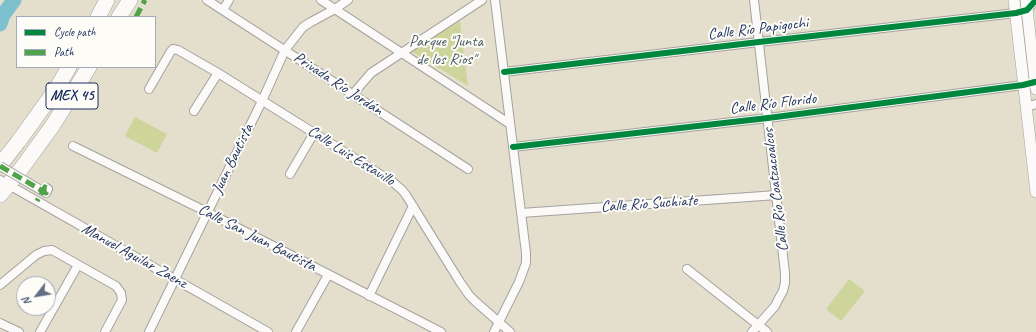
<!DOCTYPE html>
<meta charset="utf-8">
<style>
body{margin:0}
#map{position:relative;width:1036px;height:332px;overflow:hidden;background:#e4decd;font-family:Caveat,sans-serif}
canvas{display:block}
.legend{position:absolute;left:16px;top:16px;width:140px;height:52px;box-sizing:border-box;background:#fdfcf7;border:1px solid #a3aaba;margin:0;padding:5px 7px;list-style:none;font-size:12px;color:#1b2f5e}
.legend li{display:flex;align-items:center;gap:8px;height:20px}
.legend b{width:20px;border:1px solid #a3aaba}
.north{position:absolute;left:16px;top:276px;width:40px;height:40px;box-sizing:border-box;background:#fdfcf7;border:1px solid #a3aaba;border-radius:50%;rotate:239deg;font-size:11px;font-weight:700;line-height:16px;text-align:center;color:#1b2f5e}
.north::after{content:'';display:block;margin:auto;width:14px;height:18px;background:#616c85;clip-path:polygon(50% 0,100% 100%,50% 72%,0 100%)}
</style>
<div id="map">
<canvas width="1036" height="332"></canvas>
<ul class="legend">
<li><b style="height:5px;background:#00873e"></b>Cycle path</li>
<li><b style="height:5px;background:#4fa44a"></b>Path</li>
</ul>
<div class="north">N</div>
</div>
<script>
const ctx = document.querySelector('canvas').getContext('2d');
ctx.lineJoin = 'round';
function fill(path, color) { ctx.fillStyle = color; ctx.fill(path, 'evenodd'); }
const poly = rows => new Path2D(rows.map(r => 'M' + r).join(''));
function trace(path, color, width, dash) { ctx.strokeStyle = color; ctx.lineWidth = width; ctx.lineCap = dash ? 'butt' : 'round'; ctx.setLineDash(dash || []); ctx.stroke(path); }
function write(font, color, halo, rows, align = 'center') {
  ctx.font = font + ' Caveat,sans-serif'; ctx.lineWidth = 4; ctx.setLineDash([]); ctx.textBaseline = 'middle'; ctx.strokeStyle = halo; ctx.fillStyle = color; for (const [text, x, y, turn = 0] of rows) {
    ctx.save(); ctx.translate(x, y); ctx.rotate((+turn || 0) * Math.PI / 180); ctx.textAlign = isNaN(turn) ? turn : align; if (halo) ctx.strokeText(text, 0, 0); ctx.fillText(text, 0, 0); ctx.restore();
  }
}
const green = poly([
 [460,21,468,86,411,51],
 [135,117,167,134,157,153,125,136],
 [849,279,865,291,841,321,826,309]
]);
const river = poly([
 [0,24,3,15,14,0]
]);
const street = poly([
 [207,0,468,169],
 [321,0,510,124],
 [223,10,229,0],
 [504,72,759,42,1016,13,1027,10,1036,0],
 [149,89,171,51,173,49,178,50,218,73,394,183,402,190,406,195,460,282,469,295,476,302,510,332],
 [353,94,371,73,482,0],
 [1026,107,1036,104],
 [194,111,218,73],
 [73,146,207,212,441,332],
 [513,147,768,118,1023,85,1035,82],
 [290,174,314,133],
 [0,180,268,332],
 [521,213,777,195],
 [687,269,767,332],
 [0,285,36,255,44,251,52,250,116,286,121,293,122,300,105,332],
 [369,296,413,206],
 [0,323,19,332],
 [40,332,78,265],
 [149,332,262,101,285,50,303,27,311,22,335,9,348,0],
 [296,332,328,275],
 [494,332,519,282,526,263,526,253,495,0],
 [752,332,775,306,779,298,783,291,785,283,785,273,754,0]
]);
const secondary = poly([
 [1014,0,1036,192],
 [1026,0,1036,89]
]);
const highway = poly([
 [98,17,107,0],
 [119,17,130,0],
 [0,165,18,142,57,88,69,67],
 [0,195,21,169,53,125,89,67]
]);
const streetBridge = poly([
 [0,166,46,193,48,189,45,187]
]);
const quiet = poly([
 [136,17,145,0],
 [0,166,46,193,48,189,45,187,37,201]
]);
const cycleway = poly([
 [504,72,759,42,1016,13,1027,10,1036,0],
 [513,147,768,118,1023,85,1035,82]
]);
const shields = [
 [72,96,52]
];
const shieldNames = [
 ["MEX 45",72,96]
];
const streetNames = [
 ["Calle Río Papigochi",758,29,-7],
 ["Privada Río Jordán",338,84,33],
 ["Calle Río Florido",773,104,-7],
 ["Calle Luis Estavillo",351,156,32],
 ["Juan Bautista",233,159,-64],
 ["Calle Río Coatzacoalcos",776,190,-97],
 ["Calle Río Suchiate",649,204,-4],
 ["Calle San Juan Bautista",257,238,27],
 ["Manuel Aguilar Zaenz",134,256,29]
];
const parkNames = [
 ["Parque \"Junta",446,42],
 ["de los Rios\"",446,60]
];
fill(green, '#ced59a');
trace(river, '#7dc1cf', 15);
trace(street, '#a3a29e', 10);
trace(secondary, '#a3a29e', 12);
trace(highway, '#a3a29e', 16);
trace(street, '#fbfaf8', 8);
trace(secondary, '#fbfaf8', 11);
trace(highway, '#fbfaf8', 15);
trace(streetBridge, '#a3a29e', 10, []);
trace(streetBridge, '#fbfaf8', 8);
trace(quiet, '#4fa44a', 5, [10, 5]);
trace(cycleway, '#00873e', 6);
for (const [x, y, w] of shields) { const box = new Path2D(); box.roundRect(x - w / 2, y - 13, w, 26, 3); ctx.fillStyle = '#fdfcf7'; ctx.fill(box); trace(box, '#1b2f5e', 1); }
write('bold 15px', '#1b2f5e', null, shieldNames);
write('16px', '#1b2f5e', '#fdfcf7', streetNames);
write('16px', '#4b5e63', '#fdfcf7', parkNames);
</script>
